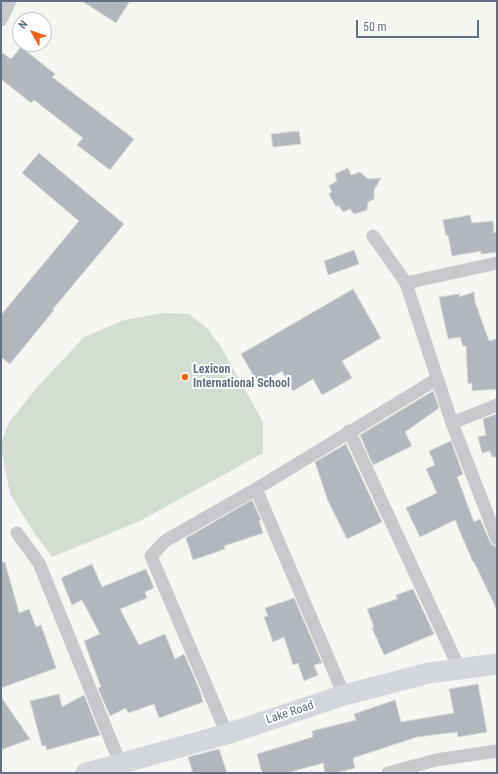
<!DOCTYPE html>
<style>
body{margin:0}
#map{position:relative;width:498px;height:774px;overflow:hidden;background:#f5f5f1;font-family:"Roboto Condensed",sans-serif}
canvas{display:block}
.frame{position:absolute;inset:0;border:2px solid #627084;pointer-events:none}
.north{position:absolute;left:12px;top:12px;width:40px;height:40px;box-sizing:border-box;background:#fff;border:1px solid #c0c6ce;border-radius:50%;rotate:309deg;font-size:11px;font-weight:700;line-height:16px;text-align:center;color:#627084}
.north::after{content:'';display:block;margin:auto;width:14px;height:18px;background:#ef6416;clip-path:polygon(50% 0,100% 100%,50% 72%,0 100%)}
.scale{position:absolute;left:356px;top:20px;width:123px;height:18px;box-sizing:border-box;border:2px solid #627084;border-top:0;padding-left:5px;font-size:12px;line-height:14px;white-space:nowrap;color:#627084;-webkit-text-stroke:3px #fff;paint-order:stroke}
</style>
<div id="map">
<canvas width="498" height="774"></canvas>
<div class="frame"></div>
<div class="north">N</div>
<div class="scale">50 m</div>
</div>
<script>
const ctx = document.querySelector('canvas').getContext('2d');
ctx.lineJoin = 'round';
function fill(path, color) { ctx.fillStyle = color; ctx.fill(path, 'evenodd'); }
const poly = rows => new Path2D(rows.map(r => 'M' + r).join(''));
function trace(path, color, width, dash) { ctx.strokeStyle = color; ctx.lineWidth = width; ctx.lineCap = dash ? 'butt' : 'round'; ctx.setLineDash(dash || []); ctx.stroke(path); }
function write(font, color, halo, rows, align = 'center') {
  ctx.font = font + ' "Roboto Condensed",sans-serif'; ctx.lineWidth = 4; ctx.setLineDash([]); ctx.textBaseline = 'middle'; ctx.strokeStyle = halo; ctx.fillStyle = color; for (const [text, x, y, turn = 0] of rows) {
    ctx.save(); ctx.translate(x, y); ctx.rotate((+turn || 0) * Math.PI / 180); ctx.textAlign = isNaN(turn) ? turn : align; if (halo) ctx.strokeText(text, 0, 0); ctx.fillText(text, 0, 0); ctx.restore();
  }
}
const green = poly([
 [163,313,189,314,207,328,221,347,263,422,263,453,138,522,52,557,35,534,10,494,1,447,1,443,9,422,39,385,84,337,124,320]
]);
const building = poly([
 [82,1,130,1,116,23,82,1],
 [21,47,55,74,52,77,134,139,110,170,77,145,83,138,34,100,31,103,1,79,1,52,11,59,21,47],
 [299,131,301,144,273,147,271,134,299,131],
 [39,153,124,224,53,309,54,310,10,364,1,357,1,315,79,221,22,173,39,153],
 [348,168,351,175,360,172,368,179,381,178,374,190,374,199,368,202,367,210,354,214,350,209,343,212,338,205,336,207,329,194,332,192,329,186,337,181,335,174,348,168],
 [470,215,472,223,493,221,494,233,497,232,497,252,481,254,481,251,452,256,448,235,446,236,443,220,470,215],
 [354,250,359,264,328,275,324,261,354,250],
 [353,289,381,338,342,361,352,378,322,395,313,379,293,391,282,371,259,385,241,354,353,289],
 [474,292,475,302,489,341,497,339,497,389,472,391,472,383,468,384,466,346,463,346,460,337,448,339,439,297,460,294,459,297,474,292],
 [433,391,439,408,405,432,412,446,373,465,360,435,433,391],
 [497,414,497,457,492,457,490,451,482,453,478,437,486,435,483,419,497,414],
 [451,441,463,474,457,477,474,522,480,519,490,542,492,545,497,547,497,610,474,562,473,562,455,520,420,537,406,508,437,493,426,469,435,465,429,451,451,441],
 [346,444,382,522,347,539,328,501,315,462,346,444],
 [252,500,261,520,259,521,263,533,224,546,225,549,193,560,186,538,252,500],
 [1,562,5,562,19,613,29,609,36,627,41,625,56,668,1,688,1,562],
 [92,564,102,587,146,569,154,588,145,592,147,598,120,609,139,645,165,634,175,659,184,654,200,691,203,702,159,718,154,704,128,713,126,708,110,716,98,688,101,687,84,641,100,634,82,600,72,605,61,578,92,564],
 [413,589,434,634,384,655,372,628,374,627,367,609,397,599,396,595,413,589],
 [294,598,322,663,314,665,318,675,304,681,298,663,293,665,284,637,273,642,264,617,268,616,265,608,294,598],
 [478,684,487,732,458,737,457,732,417,737,353,758,355,768,335,773,325,773,323,763,287,773,262,773,257,754,313,737,312,731,356,720,354,714,395,700,401,722,454,713,449,689,478,684],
 [59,694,62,707,84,695,100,735,47,750,45,745,42,746,30,701,59,694],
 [1,697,30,739,1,750,1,697],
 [219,749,227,773,193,773,188,757,219,749]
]);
const minor = poly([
 [1,20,10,1],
 [373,236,406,283,452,423,497,539],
 [406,283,497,263],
 [452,423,497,405],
 [349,431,460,670],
 [256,489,344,695],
 [17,533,39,563,120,763],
 [227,734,151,556,165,541,256,489,437,379],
 [388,773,436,760,497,751]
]);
const primary = poly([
 [86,773,227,734,344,695,429,673,497,664]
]);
const markers = [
 [185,377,4,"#ef6416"]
];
const poiNames = [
 ["Lexicon",193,370],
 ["International School",193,384]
];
const streetNames = [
 ["Lake Road",290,713,-18]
];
fill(green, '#d4ddd1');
fill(building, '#b1b7bd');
trace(building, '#d6d6d4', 1);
trace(minor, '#c7c9cd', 13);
trace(primary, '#d3d7dc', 21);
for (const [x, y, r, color] of markers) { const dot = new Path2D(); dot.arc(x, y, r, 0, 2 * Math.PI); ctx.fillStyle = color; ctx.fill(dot); trace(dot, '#fff', 1.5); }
write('bold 12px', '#627084', '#fff', poiNames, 'left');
write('12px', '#627084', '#fff', streetNames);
</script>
